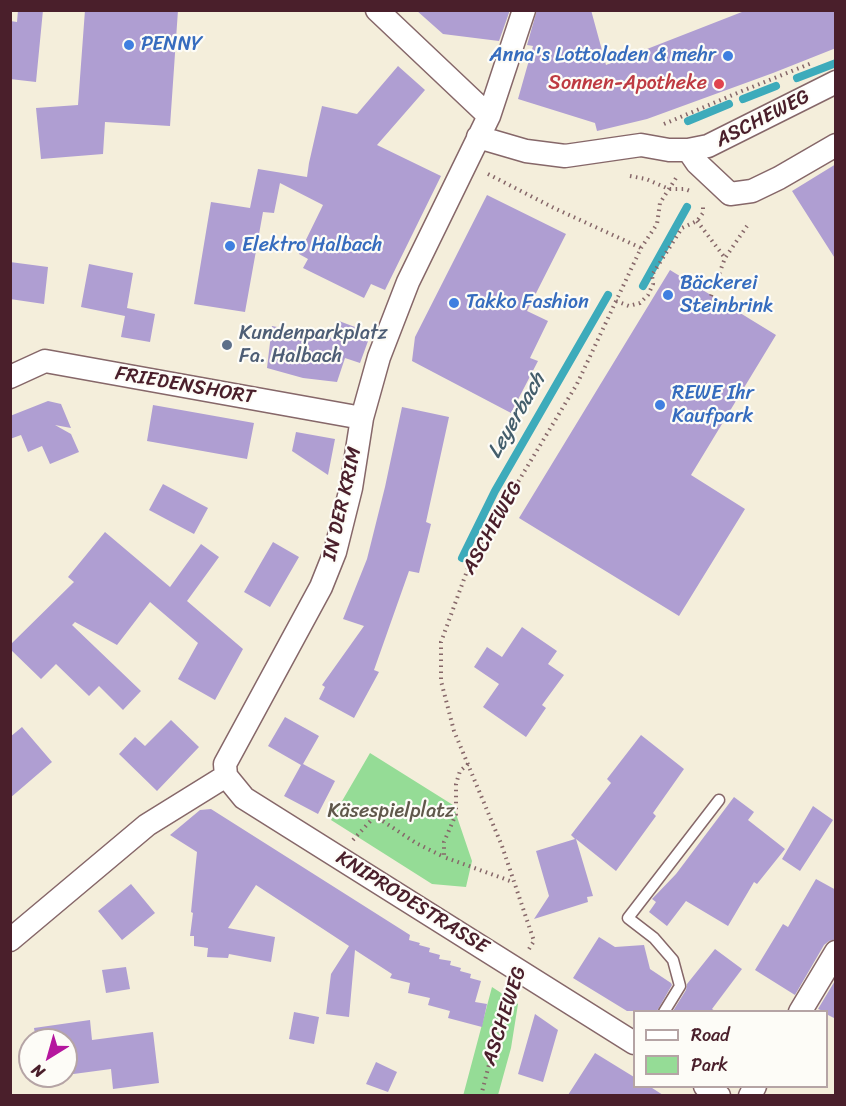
<!DOCTYPE html>
<meta charset="utf-8">
<style>
body{margin:0}
#map{position:relative;width:846px;height:1106px;overflow:hidden;background:#f4eedb;font-family:Sriracha,sans-serif}
canvas{display:block}
.frame{position:absolute;inset:0;border:12px solid #4a1f2b;pointer-events:none}
.legend{position:absolute;left:633px;top:1010px;width:195px;height:78px;box-sizing:border-box;background:#fdfcf7;border:2px solid #b5a4a5;margin:0;padding:8px 10px;list-style:none;font-size:18px;color:#4a1f2b}
.legend li{display:flex;align-items:center;gap:12px;height:30px}
.legend b{width:30px;border:2px solid #b5a4a5}
.north{position:absolute;left:18px;top:1028px;width:60px;height:60px;box-sizing:border-box;background:#fdfcf7;border:2px solid #b5a4a5;border-radius:50%;rotate:217deg;font-size:16px;font-weight:700;line-height:24px;text-align:center;color:#4a1f2b}
.north::after{content:'';display:block;margin:auto;width:21px;height:27px;background:#b5179e;clip-path:polygon(50% 0,100% 100%,50% 72%,0 100%)}
</style>
<div id="map">
<canvas width="846" height="1106"></canvas>
<div class="frame"></div>
<ul class="legend">
<li><b style="height:8px;background:#fff"></b>Road</li>
<li><b style="height:16px;background:#95dc96"></b>Park</li>
</ul>
<div class="north">N</div>
</div>
<script>
const ctx = document.querySelector('canvas').getContext('2d');
ctx.lineJoin = 'round';
function fill(path, color) { ctx.fillStyle = color; ctx.fill(path, 'evenodd'); }
const poly = rows => new Path2D(rows.map(r => 'M' + r).join(''));
function trace(path, color, width, dash) { ctx.strokeStyle = color; ctx.lineWidth = width; ctx.lineCap = dash ? 'butt' : 'round'; ctx.setLineDash(dash || []); ctx.stroke(path); }
function write(font, color, halo, rows, align = 'center') {
  ctx.font = font + ' Sriracha,sans-serif'; ctx.lineWidth = 4.5; ctx.setLineDash([]); ctx.textBaseline = 'middle'; ctx.strokeStyle = halo; ctx.fillStyle = color; for (const [text, x, y, turn = 0] of rows) {
    ctx.save(); ctx.translate(x, y); ctx.rotate((+turn || 0) * Math.PI / 180); ctx.textAlign = isNaN(turn) ? turn : align; if (halo) ctx.strokeText(text, 0, 0); ctx.fillText(text, 0, 0); ctx.restore();
  }
}
const green = poly([
 [370,753,453,805,472,861,466,887,432,884,331,820],
 [492,987,518,1004,511,1048,498,1095,463,1096]
]);
const stream = poly([
 [797,78,836,63],
 [743,99,776,86],
 [688,121,729,104],
 [643,286,687,207],
 [462,558,495,491,608,295]
]);
const building = poly([
 [18,10,43,10,36,82,10,79,10,21,17,22],
 [85,10,178,10,170,126,105,122,103,154,41,159,36,108,78,105],
 [416,10,510,10,499,41,443,34],
 [537,10,591,10,606,65,747,10,836,10,836,48,773,73,647,119,597,131,595,123,518,99,533,46,527,45],
 [398,66,425,90,377,145,441,176,385,290,371,284,364,298,303,268,308,259,299,254,323,205,280,183,274,213,263,212,245,312,194,304,211,202,250,208,258,169,307,177,309,163,322,106,357,114],
 [836,164,836,260,792,191],
 [487,195,566,234,527,311,548,321,530,358,538,361,511,413,412,361,415,337],
 [10,262,48,267,44,304,10,299],
 [89,264,133,273,127,308,155,314,150,342,121,337,125,316,81,307],
 [670,270,776,335,691,475,745,509,679,616,519,518],
 [339,321,371,333,360,363,345,358,337,382,303,378,267,368,272,326,333,338],
 [48,401,61,404,71,428,55,425,71,434,79,452,50,464,42,446,28,452,21,435,10,439,10,416],
 [153,405,254,423,247,459,147,441],
 [402,407,449,417,426,522,431,524,419,573,409,571,374,670,379,672,354,718,319,699,325,687,322,685,364,626,343,619,367,559,385,487],
 [296,432,335,439,328,475,292,451],
 [163,484,208,508,194,534,149,510],
 [105,532,170,587,201,544,219,557,187,601,243,649,215,700,178,679,198,643,150,602,117,645,75,622,72,625,141,691,123,710,99,686,89,696,56,664,41,679,10,649,10,645,74,582,68,577],
 [273,542,299,557,270,607,244,592],
 [522,627,557,651,548,664,564,675,542,705,546,708,526,737,483,707,499,684,474,667,487,647,502,657],
 [285,717,319,736,303,764,335,781,318,814,284,796,301,765,268,746],
 [171,720,199,747,157,791,119,754,135,737,145,746],
 [22,727,52,762,10,798,10,737],
 [641,735,684,769,653,813,656,816,616,871,576,839,593,896,587,897,588,902,534,919,549,896,536,851,575,839,571,835,611,783,607,779],
 [734,797,754,812,748,820,785,849,757,884,754,882,728,926,686,901,667,926,649,912,656,902,652,899,676,874],
 [813,806,833,820,800,871,782,859],
 [211,809,410,935,409,940,420,943,419,945,430,948,429,952,440,955,439,959,451,961,450,965,461,968,460,971,471,974,470,978,481,981,475,1002,487,1004,482,1027,448,1018,450,1011,428,1005,430,998,408,993,410,983,390,978,392,974,355,950,349,1017,326,1014,331,974,349,946,256,885,228,928,275,937,271,962,229,954,228,958,207,957,208,948,194,946,194,936,190,936,193,913,191,912,197,852,170,835,200,810],
 [816,879,836,890,836,939,829,941,824,945,795,995,755,970,783,924,788,927],
 [131,884,155,913,122,940,98,911],
 [599,937,615,947,644,945,650,969,671,983,672,985,657,1011,627,1011,573,978],
 [715,949,742,969,712,1009,715,1011,673,1011,686,990,687,984],
 [126,967,130,989,106,993,102,970],
 [836,979,836,1019,826,1014,826,1011,823,1011,818,1009],
 [294,1012,319,1017,314,1044,289,1039],
 [535,1014,558,1030,543,1082,518,1074],
 [90,1020,92,1040,153,1032,159,1083,113,1089,111,1069,66,1075,66,1040,36,1040,34,1028],
 [595,1053,634,1077,634,1086,649,1086,663,1095,568,1095],
 [376,1062,397,1072,388,1092,366,1084]
]);
const path = poly([
 [664,124,742,91,812,63],
 [488,174,556,209,641,248],
 [630,176,646,179,669,189,685,189,690,191],
 [697,221,725,258],
 [711,296,725,258,747,226],
 [616,301,629,306,640,303,648,295,653,284,652,275,682,228,697,221,703,213,703,204],
 [468,764,460,771,456,784,456,814,444,842,444,857,513,882],
 [353,840,375,816,416,843,444,857],
 [529,949,534,941,502,846,454,731,441,681,441,642,471,560,577,384,641,248,657,224,660,203,676,178],
 [481,1096,494,1045,510,994]
]);
const lane = poly([
 [664,1012,680,986,673,960,654,938,628,918,719,800]
]);
const street = poly([
 [377,10,489,116],
 [478,137,526,151,565,156,641,145,669,150,688,150,708,146,836,82],
 [688,150,697,163,730,194,752,191,779,178,836,145],
 [10,377,45,361,362,418],
 [226,776,244,798,634,1043],
 [10,940,147,825,226,776,225,764,321,587,335,552,351,488,362,418,379,357,408,282,489,116,524,10],
 [800,1012,836,952],
 [705,1086,719,1096],
 [750,1096,755,1086]
]);
const markers = [
 [129,45,6,"#3f7fe0"],
 [728,56,6,"#3f7fe0"],
 [719,84,6,"#e0444e"],
 [230,246,6,"#3f7fe0"],
 [668,295,6,"#3f7fe0"],
 [454,303,6,"#3f7fe0"],
 [227,345,6,"#5c6f8a"],
 [660,405,6,"#3f7fe0"]
];
const shopNames = [
 ["PENNY",141,45],
 ["Anna's Lottoladen & mehr",716,56,"right"],
 ["Elektro Halbach",242,246],
 ["Bäckerei",680,284],
 ["Steinbrink",680,307],
 ["Takko Fashion",466,303],
 ["REWE Ihr",672,394],
 ["Kaufpark",672,417]
];
const healthNames = [
 ["Sonnen-Apotheke",707,84]
];
const streetNames = [
 ["ASCHEWEG",763,119,-27],
 ["FRIEDENSHORT",185,386,10],
 ["IN DER KRIM",343,504,-77],
 ["ASCHEWEG",493,528,-61],
 ["KNIPRODESTRASSE",412,903,32],
 ["ASCHEWEG",505,1016,-72]
];
const serviceNames = [
 ["Kundenparkplatz",239,334],
 ["Fa. Halbach",239,357]
];
const parkNames = [
 ["Käsespielplatz",391,812]
];
const waterNames = [
 ["Leyerbach",517,416,-60]
];
fill(green, '#95dc96');
trace(stream, '#3dabbb', 8);
fill(building, '#af9ed2');
trace(lane, '#866769', 13);
trace(street, '#866769', 25);
trace(path, '#866769', 4, [1.5, 4.5]);
trace(lane, '#fff', 10);
trace(street, '#fff', 22);
for (const [x, y, r, color] of markers) { const dot = new Path2D(); dot.arc(x, y, r, 0, 2 * Math.PI); ctx.fillStyle = color; ctx.fill(dot); trace(dot, '#fdfcf7', 2); }
write('20px', '#366cbe', '#fdfcf7', shopNames, 'left');
write('20px', '#be3a42', '#fdfcf7', healthNames, 'right');
write('20px', '#4a1f2b', '#fdfcf7', streetNames);
write('20px', '#4e5e75', '#fdfcf7', serviceNames, 'left');
write('20px', '#60584b', '#fdfcf7', parkNames);
write('italic 21px', '#445e6c', '#fdfcf7', waterNames);
</script>
